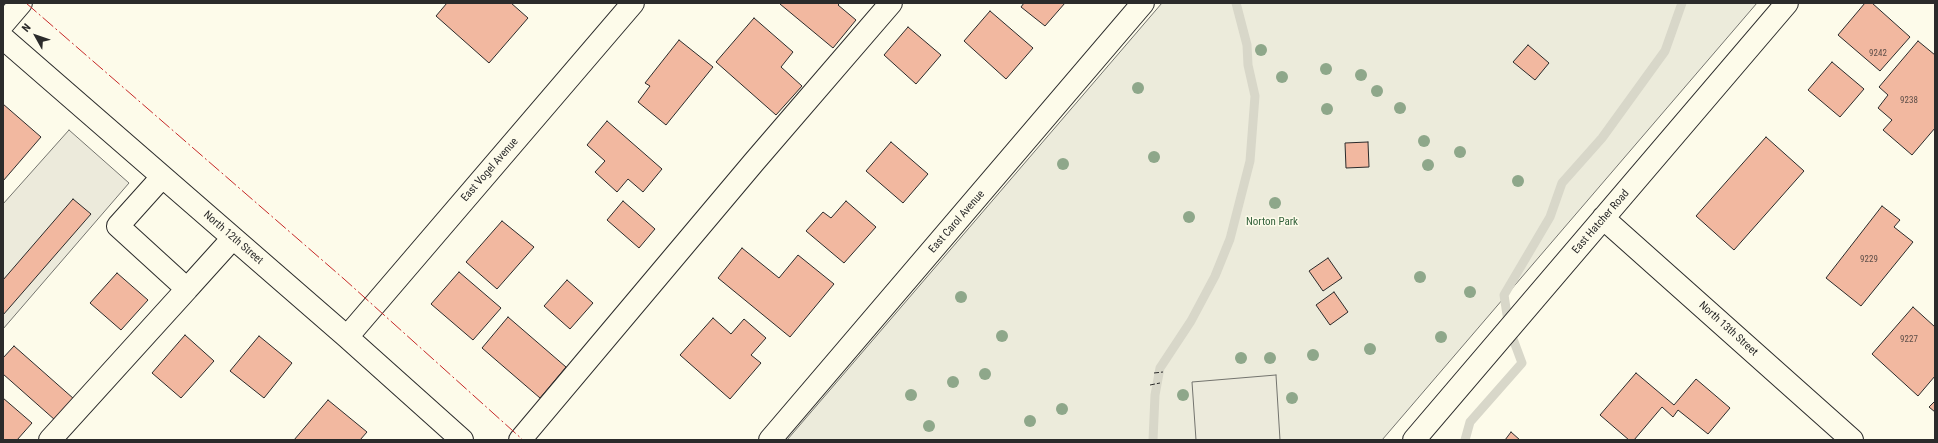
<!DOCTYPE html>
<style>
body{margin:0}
#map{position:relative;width:1938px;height:443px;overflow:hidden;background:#fdfbea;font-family:"Roboto Condensed",sans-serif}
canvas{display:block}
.frame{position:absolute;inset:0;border:4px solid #2b2b2b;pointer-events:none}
.north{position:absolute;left:16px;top:16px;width:40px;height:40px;-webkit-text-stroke:3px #fdfbea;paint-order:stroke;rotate:310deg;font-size:11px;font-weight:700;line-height:16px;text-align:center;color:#2b2b2b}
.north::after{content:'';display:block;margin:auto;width:14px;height:18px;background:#2b2b2b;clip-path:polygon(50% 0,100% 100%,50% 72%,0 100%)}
</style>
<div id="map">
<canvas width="1938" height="443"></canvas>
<div class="frame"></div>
<div class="north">N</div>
</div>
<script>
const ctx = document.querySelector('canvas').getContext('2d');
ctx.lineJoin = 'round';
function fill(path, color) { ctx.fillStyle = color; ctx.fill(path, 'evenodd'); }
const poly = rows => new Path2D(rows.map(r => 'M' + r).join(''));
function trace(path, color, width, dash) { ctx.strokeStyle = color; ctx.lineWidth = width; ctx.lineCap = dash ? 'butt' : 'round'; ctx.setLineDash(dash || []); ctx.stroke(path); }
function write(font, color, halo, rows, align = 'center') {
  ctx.font = font + ' "Roboto Condensed",sans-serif'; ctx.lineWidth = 3; ctx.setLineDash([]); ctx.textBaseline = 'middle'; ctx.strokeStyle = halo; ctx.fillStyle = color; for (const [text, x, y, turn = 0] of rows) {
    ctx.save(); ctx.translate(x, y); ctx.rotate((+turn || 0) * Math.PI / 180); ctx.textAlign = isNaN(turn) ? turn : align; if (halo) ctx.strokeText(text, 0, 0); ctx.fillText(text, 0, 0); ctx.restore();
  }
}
const green = poly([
 [1162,3,1757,3,1382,440,787,440,1162,3]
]);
const parking = poly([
 [69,130,129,183,3,329,3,204,69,130],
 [1276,375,1280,440,1196,440,1192,382,1276,375]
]);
const stream = poly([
 [1153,440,1155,395,1160,368,1191,321,1215,276,1230,239,1250,161,1255,96,1248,65,1247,45,1236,3],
 [1465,440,1470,422,1522,363,1509,328,1504,295,1550,217,1562,183,1602,138,1665,51,1682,3]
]);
const building = poly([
 [447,3,511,3,528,18,489,63,436,16,447,3],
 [781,3,840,3,838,5,856,20,833,48,780,4,781,3],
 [1024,3,1065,3,1045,26,1021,7,1024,3],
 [1865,3,1872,3,1910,37,1880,71,1838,35,1865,3],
 [990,11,1033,48,1006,79,964,41,990,11],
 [754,18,793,52,781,67,802,86,776,115,716,62,754,18],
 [908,27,941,55,916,84,884,55,908,27],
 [679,40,713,67,666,125,638,102,650,86,645,83,679,40],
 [1918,41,1935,55,1935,128,1912,155,1883,130,1892,120,1878,108,1888,95,1879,87,1918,41],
 [1528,45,1549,63,1535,80,1513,62,1528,45],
 [1832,62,1864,89,1840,117,1808,90,1832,62],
 [3,104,41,137,3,181,3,104],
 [607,121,662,169,643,192,628,179,617,192,595,172,605,161,587,145,607,121],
 [1766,137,1804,171,1734,250,1696,216,1766,137],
 [891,142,928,174,903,203,866,171,891,142],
 [1368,142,1369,167,1346,168,1345,143,1368,142],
 [73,199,91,214,3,315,3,280,73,199],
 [623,201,655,229,639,248,607,220,623,201],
 [846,201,876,227,844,263,806,231,823,212,831,218,846,201],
 [1882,206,1900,220,1894,227,1913,242,1861,306,1826,278,1882,206],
 [502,221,534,247,497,289,466,262,502,221],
 [742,248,779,278,798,255,834,284,790,337,718,278,742,248],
 [1328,258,1342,278,1323,291,1309,271,1328,258],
 [459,272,501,308,473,340,431,304,459,272],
 [117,273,148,300,121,330,90,303,117,273],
 [567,280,593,303,570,329,544,306,567,280],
 [1334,292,1348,312,1330,325,1316,305,1334,292],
 [1913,307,1935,327,1935,376,1918,396,1872,354,1913,307],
 [508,317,566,367,540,398,482,348,508,317],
 [713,318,731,334,744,319,766,338,751,355,761,363,730,399,680,355,713,318],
 [185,335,214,361,181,398,152,373,185,335],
 [259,336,292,363,264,398,230,371,259,336],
 [14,346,74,399,55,420,3,374,3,358,14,346],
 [1636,373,1674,405,1696,379,1730,408,1708,434,1678,410,1673,417,1662,407,1634,440,1629,440,1600,415,1636,373],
 [3,398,32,423,17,440,3,440,3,398],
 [328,400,367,432,360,440,294,440,328,400],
 [1935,401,1935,412,1929,407,1935,401],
 [1511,432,1520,440,1505,440,1511,432]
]);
const minor = poly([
 [3,24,21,3],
 [3,38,347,337,462,440],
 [162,177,118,226,187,289,233,238],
 [1603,218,1852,440],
 [347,337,633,3],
 [50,440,187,289],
 [520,440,754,162,891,3],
 [770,440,1143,3],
 [1414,440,1787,3]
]);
const fence = poly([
 [1154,373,1163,372],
 [1150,385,1160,383]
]);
const power = poly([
 [26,3,344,279,523,440]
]);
const trees = [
 [1261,50],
 [1326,69],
 [1361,75],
 [1282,77],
 [1138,88],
 [1377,91],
 [1400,108],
 [1327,109],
 [1424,141],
 [1460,152],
 [1154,157],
 [1063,164],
 [1428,165],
 [1518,181],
 [1275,203],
 [1189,217],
 [1420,277],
 [1470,292],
 [961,297],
 [1002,336],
 [1441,337],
 [1370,349],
 [1313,355],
 [1241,358],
 [1270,358],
 [985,374],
 [953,382],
 [911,395],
 [1183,395],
 [1292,398],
 [1062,409],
 [1030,421],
 [929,426]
];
const numberNames = [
 ["9242",1878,54],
 ["9238",1909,101],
 ["9229",1869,260],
 ["9227",1909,340]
];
const streetNames = [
 ["East Vogel Avenue",490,170,-49],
 ["East Carol Avenue",957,222,-49],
 ["East Hatcher Road",1601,222,-49],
 ["North 12th Street",233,238,41],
 ["North 13th Street",1728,329,42]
];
const parkNames = [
 ["Norton Park",1272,222]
];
fill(green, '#ecebdb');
trace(green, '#74746e', 1);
fill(parking, '#eceadb');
trace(parking, '#74746e', 1);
trace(stream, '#d8d7c9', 9);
fill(building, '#f2b8a0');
trace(building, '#2b2b2b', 1);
trace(minor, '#2b2b2b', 24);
trace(minor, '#fdfbea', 22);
trace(fence, '#2b2b2b', 1, [5, 2]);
trace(power, '#c62828', 1, [14, 3, 2, 3]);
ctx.fillStyle = '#8ea78a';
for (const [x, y] of trees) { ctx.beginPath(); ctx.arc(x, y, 6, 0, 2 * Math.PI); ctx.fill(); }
write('9px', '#5d4e48', null, numberNames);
write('11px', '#2b2b2b', '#fdfbea', streetNames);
write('11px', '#34623c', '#fdfbea', parkNames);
</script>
